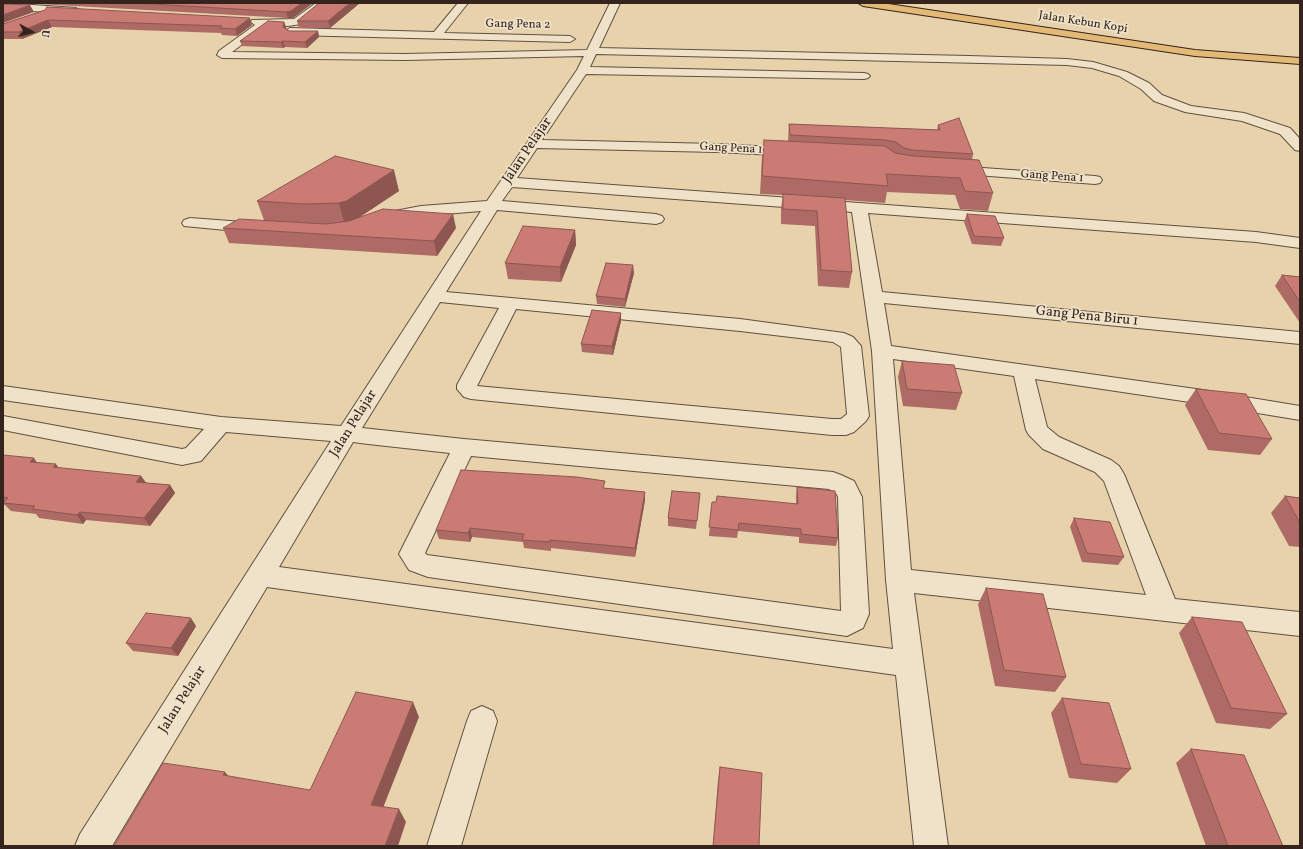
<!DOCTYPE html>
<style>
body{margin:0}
#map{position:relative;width:1303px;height:849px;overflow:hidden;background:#e7d2ac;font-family:Vollkorn,serif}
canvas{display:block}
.frame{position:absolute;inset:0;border:4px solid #34241d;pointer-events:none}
.north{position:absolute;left:12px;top:12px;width:40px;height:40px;-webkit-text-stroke:3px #efe2c9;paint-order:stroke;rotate:97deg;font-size:11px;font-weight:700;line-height:16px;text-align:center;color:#34241d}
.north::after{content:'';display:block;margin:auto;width:14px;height:18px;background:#34241d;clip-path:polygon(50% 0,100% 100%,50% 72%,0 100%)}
</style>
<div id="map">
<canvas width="1303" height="849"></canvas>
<div class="frame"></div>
<div class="north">U</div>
</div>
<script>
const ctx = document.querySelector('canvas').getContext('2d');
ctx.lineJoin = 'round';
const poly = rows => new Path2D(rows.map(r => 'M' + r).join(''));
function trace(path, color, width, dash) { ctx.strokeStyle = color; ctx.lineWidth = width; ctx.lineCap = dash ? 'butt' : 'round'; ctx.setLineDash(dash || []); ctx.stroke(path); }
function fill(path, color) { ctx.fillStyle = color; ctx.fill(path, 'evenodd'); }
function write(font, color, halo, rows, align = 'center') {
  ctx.font = font + ' Vollkorn,serif'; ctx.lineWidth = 3.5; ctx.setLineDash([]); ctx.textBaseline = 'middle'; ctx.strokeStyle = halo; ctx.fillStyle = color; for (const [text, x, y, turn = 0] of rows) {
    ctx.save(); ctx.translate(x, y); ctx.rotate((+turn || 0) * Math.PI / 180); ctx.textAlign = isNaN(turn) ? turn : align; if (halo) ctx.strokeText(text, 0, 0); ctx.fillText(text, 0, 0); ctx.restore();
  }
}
const minor = poly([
 [3,3,76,8,81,11,76,14,3,9,3,3],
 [316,3,327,3,301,24,288,26,268,25,232,52,405,54,587,50,610,3,620,3,599,48,969,56,1067,59,1093,62,1127,72,1149,83,1162,95,1191,106,1244,113,1290,128,1300,139,1300,151,1295,150,1280,134,1242,121,1185,112,1154,101,1141,89,1119,76,1092,68,1067,65,596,54,590,67,864,73,868,74,870,76,868,78,864,79,586,74,542,140,717,144,793,148,798,149,800,152,798,155,793,156,717,152,537,148,517,178,1256,232,1300,238,1300,248,1256,242,868,213,882,292,1300,332,1300,344,884,303,891,346,1203,390,1300,406,1300,420,1203,404,1035,379,1047,427,1059,437,1111,460,1119,466,1124,474,1175,599,1300,612,1300,636,914,593,948,846,914,846,896,675,267,587,112,846,75,846,80,834,331,441,226,432,201,461,182,465,3,430,3,416,182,449,186,448,204,429,3,400,3,386,221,417,341,426,481,211,421,216,390,221,384,219,382,216,384,213,421,206,487,201,577,70,584,56,405,60,222,58,217,55,219,51,255,25,251,22,252,20,294,19,316,3],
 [512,187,852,212,872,351,886,580,893,649,279,567,353,442,368,444,450,453,399,554,409,570,428,577,847,636,863,628,869,614,862,497,854,481,841,475,833,472,464,439,362,428,440,302,499,308,457,385,457,389,464,397,471,399,832,435,846,435,854,432,866,421,869,416,861,346,853,337,844,333,740,319,446,292,497,210,656,224,662,222,664,219,662,216,656,214,502,201,512,187],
 [516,309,740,331,833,342,841,347,847,414,841,419,832,419,477,386,516,309],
 [893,359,1014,376,1026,430,1029,435,1043,449,1095,472,1104,481,1146,595,911,570,893,359],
 [471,456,829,489,836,493,838,497,841,611,427,555,425,553,471,456],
 [458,3,468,3,444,33,570,36,575,39,570,42,293,35,286,33,285,31,290,28,434,32,458,3],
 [955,166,1095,176,1100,177,1102,180,1100,183,1095,184,950,173,948,170,950,167,955,166],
 [190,218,257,223,263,225,265,228,263,231,257,233,184,226,182,223,184,220,190,218],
 [482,706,493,711,497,721,461,846,427,846,467,721,471,711,482,706]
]);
const major = poly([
 [858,3,882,3,1195,50,1300,58,1300,64,1195,56,863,6,858,3]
]);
const wall = poly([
 [21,3,313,3,293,18,288,18],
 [360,3,330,28,299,28,297,21],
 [45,10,252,25,237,36,222,35,221,33,52,27,22,39,3,39,3,24],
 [284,22,286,27,286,28,289,31,318,31,319,37,307,48,285,47,283,48,242,46,240,41],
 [789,124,937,130,938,125,973,154,972,160,993,193,988,211,960,209,955,195,887,192,885,203,845,200,852,272,849,288,818,286,815,226,781,224,781,208,783,195,760,194,762,156,764,140,788,141],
 [399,191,360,217,456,228,437,256,229,243,223,228,264,220,257,201],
 [967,214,1004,238,1001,246,972,244,964,222],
 [575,230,576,245,561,282,508,279,505,263],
 [634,273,625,307,597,304,596,296],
 [1282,275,1300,277,1300,323,1275,286],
 [621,313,621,321,613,355,582,352,581,344],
 [902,361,962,393,956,410,903,406,898,377],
 [1196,389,1272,439,1260,455,1208,450,1185,405],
 [3,455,59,468,141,476,146,483,170,485,175,493,150,526,86,520,83,524,39,518,36,514,11,511,5,505,3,505],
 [797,487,838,538,836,546,799,543,799,537,738,531,737,538,709,536,712,502,796,504,796,496],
 [605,488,645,492,645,500,635,557,551,548,551,551,524,548,523,542,472,537,470,542,439,539,436,530],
 [1285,496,1300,498,1300,547,1289,546,1271,513],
 [699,501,696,529,668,526,668,518],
 [1074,518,1124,557,1118,565,1082,562,1070,527],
 [986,588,1066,677,1055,692,995,686,978,604],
 [1192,617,1287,714,1270,729,1216,723,1179,633],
 [196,626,178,656,133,651,126,643],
 [1062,698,1131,769,1117,783,1069,778,1051,713],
 [1191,749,1283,846,1206,846,1176,763],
 [720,767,759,846,713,846,718,781]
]);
const shadedWall = poly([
 [302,3,313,3,293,18,288,18,286,12],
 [350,3,360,3,330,28,328,21],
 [30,5,34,12,3,23,3,15],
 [250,18,252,25,237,36,235,29],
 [48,20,52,27,22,39,19,32],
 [284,22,286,27,285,33,283,27],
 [318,31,319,37,307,48,305,42],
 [283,41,285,47,283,48,281,42],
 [394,170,399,191,355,220,345,225,339,203,348,200],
 [453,214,456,228,437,256,434,241],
 [575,230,576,245,561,282,560,267],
 [633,265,634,273,625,307,625,299],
 [621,313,621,321,613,355,612,346],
 [34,458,40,467,30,462],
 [56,464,62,473,53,467],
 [141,476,147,484,136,482],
 [170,485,175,493,150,526,144,518],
 [645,492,645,500,635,557,635,548],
 [80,512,86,520,83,524,77,515],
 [470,528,472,537,470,542,468,533],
 [191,618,196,626,178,656,171,648],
 [413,702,419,717,379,818,371,805],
 [225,772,237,786,223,775],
 [399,809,406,822,398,846,385,846]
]);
const building = poly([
 [135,3,302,3,291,11,286,12,135,3],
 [319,3,350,3,328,21,297,21,319,3],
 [3,4,30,5,3,15,3,4],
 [47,7,250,18,235,29,219,28,222,26,48,20,19,32,3,32,3,24,45,10,47,7],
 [268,21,284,22,283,27,289,31,318,31,305,42,283,41,281,42,240,41,268,21],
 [959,118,973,154,912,150,904,148,896,142,885,140,790,135,789,124,940,130,938,125,959,118],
 [764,140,885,146,895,153,913,156,979,160,993,193,965,191,960,178,886,174,888,186,762,176,764,140],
 [335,156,394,170,348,200,349,200,339,203,304,204,257,201,335,156],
 [783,194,845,198,852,272,821,270,817,211,783,209,783,194],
 [383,209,453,214,434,241,223,228,239,219,326,224,349,221,383,209],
 [967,214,995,216,1004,238,974,236,967,214],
 [523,226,575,230,560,267,505,263,523,226],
 [606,263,633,265,625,299,596,296,606,263],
 [1282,275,1300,277,1300,302,1282,275],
 [592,310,621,313,612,346,581,344,592,310],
 [902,361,954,365,962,393,907,389,902,361],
 [1196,389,1246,394,1272,439,1219,433,1196,389],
 [3,455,34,458,30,462,56,464,53,467,141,476,136,482,170,485,144,518,80,512,77,515,32,509,35,506,3,503,8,498,3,497,3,455],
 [461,470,577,477,605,481,603,488,645,492,635,548,550,540,550,542,522,540,524,534,470,528,468,533,436,530,461,470],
 [797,487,835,491,838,538,801,534,801,529,739,523,738,530,709,527,712,502,716,502,717,496,798,504,797,487],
 [672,491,700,493,697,521,668,518,672,491],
 [1285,496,1300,498,1300,523,1285,496],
 [1074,518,1110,522,1124,557,1087,553,1074,518],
 [986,588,1043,594,1066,677,1004,670,986,588],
 [146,613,191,618,171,648,126,643,146,613],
 [1192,617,1242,622,1287,714,1231,708,1192,617],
 [356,692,413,702,371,805,399,809,385,846,114,846,163,763,225,772,223,775,310,790,356,692],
 [1062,698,1109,703,1131,769,1081,764,1062,698],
 [1191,749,1244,755,1283,846,1228,846,1191,749],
 [720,767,762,773,759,846,713,846,720,767]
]);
const farStreetnames = [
 ["Jalan Kebun Kopi",1083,23,9],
 ["Gang Pena 2",518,25,1],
 ["Gang Pena 1",731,149,3],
 ["Gang Pena 1",1052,177,4]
];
const streetNames = [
 ["Jalan Pelajar",528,151,-56],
 ["Gang Pena Biru 1",1087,317,6],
 ["Jalan Pelajar",354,424,-58],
 ["Jalan Pelajar",183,700,-58]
];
trace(minor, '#615041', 2);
trace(major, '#34241d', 2);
fill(minor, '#efe2c9');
fill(major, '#e4b976');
fill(wall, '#ae6a64');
fill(shadedWall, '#8d5651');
fill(building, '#ca7b74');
trace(building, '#8d5651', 1);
write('12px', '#34241d', '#efe2c9', farStreetnames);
write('14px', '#34241d', '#efe2c9', streetNames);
</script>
